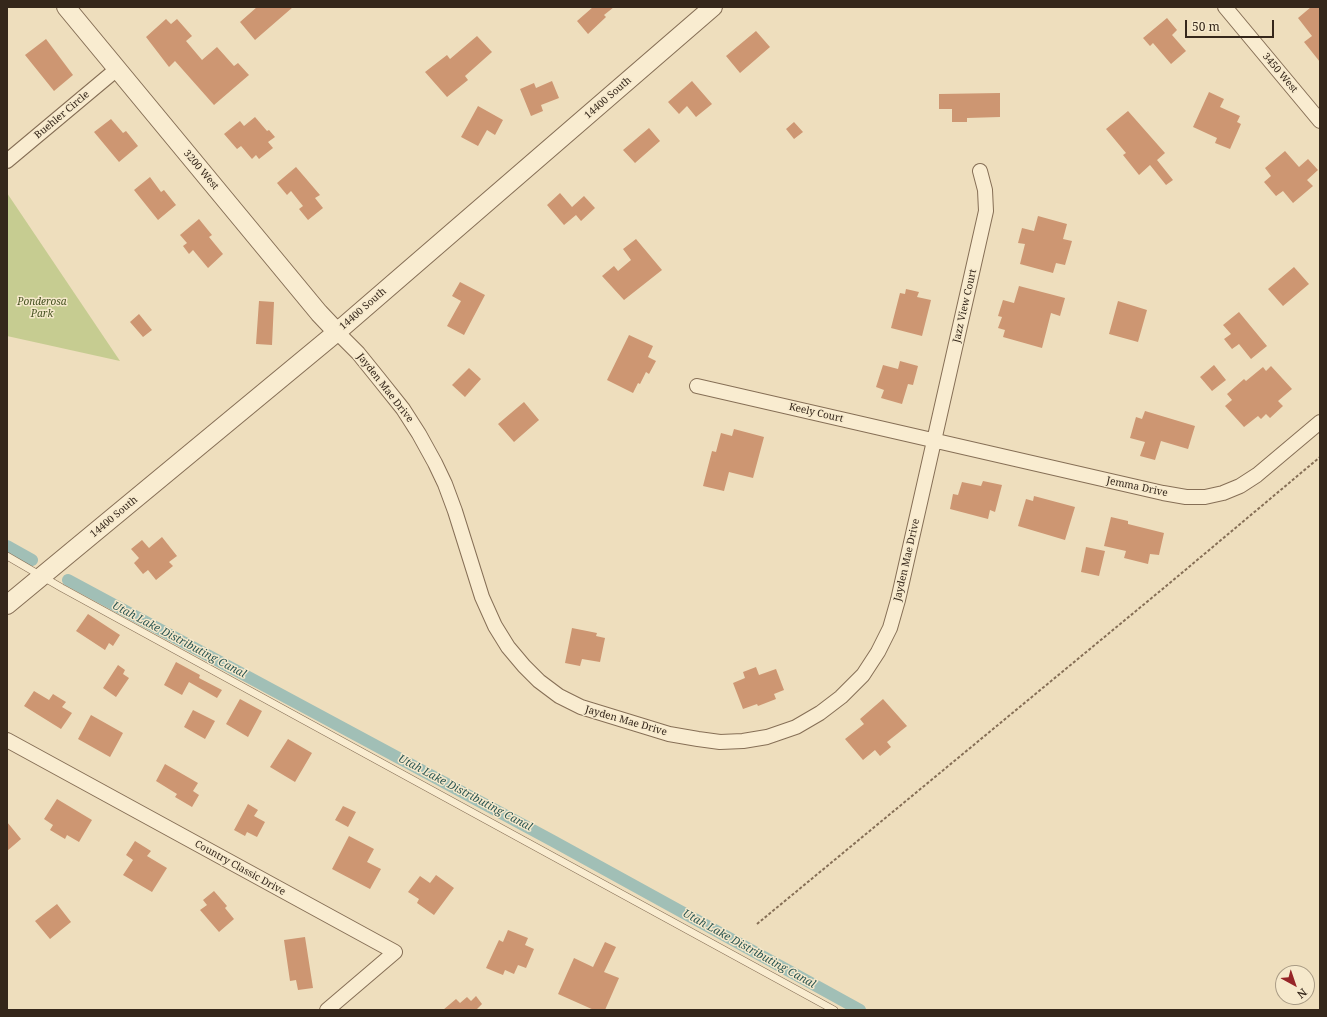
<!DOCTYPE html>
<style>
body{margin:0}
#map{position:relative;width:1327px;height:1017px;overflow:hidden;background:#eedebd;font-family:"Noto Serif",serif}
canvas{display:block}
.frame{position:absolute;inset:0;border:8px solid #35271b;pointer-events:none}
.north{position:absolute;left:1275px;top:965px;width:40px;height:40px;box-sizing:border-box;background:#f6e9cc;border:1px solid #a99b85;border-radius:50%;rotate:140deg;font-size:11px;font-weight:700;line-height:16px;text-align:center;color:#35271b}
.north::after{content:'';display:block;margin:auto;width:14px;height:18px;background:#962528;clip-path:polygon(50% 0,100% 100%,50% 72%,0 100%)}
.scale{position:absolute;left:1185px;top:20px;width:89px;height:18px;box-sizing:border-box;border:2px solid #35271b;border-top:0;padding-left:5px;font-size:12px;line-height:14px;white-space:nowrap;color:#35271b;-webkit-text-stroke:3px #f6e9cc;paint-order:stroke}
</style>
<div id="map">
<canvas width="1327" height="1017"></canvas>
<div class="frame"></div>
<div class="north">N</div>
<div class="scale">50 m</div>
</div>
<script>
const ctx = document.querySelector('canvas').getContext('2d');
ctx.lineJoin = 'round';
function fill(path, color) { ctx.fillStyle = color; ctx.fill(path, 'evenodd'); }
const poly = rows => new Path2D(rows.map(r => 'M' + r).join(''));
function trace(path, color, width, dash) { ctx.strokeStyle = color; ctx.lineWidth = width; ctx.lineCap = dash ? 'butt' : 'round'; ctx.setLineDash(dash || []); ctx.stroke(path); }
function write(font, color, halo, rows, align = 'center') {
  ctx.font = font + ' "Noto Serif",serif'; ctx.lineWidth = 3; ctx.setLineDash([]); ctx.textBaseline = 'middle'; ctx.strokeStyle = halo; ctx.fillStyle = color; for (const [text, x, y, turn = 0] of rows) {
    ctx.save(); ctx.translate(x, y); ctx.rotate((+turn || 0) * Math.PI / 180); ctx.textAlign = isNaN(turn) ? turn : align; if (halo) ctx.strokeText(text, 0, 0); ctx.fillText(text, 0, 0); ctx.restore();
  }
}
const green = poly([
 [7,193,120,361,7,336]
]);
const canal = poly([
 [7,546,32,560],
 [68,580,553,841,860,1010]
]);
const building = poly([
 [257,7,293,7,255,40,240,22],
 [593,7,614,7,604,15,606,17,588,34,577,21],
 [1311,7,1320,7,1320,62,1304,42,1312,36,1298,18],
 [1167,18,1177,30,1172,35,1186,51,1171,64,1153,43,1150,46,1143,38],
 [166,19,171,24,177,19,192,36,186,41,202,60,217,47,234,66,238,63,249,75,214,105,175,61,169,67,146,37],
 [756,31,770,47,740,73,726,56],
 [477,36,492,52,465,76,468,80,447,97,425,72,447,55,450,59],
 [46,39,73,75,54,91,25,55],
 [552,81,559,98,541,105,543,111,531,116,520,89,534,83,536,88],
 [692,81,712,104,696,117,687,106,679,114,668,102],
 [1209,92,1224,99,1220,107,1240,116,1237,122,1241,124,1230,149,1215,143,1217,138,1193,127],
 [1000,93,1000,117,967,118,967,122,952,122,952,109,939,109,939,94],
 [478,106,503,120,495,135,487,130,478,146,461,137],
 [1128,111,1165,153,1157,160,1173,180,1166,185,1150,165,1139,175,1123,155,1126,153,1106,129],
 [255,117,267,131,269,130,275,137,268,142,273,148,259,159,256,155,252,159,241,146,237,149,224,134,240,121,244,126],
 [111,119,123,133,126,131,138,146,119,162,94,132],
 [794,122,803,132,794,139,786,129],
 [649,128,660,141,635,163,623,150],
 [1285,151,1299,167,1308,159,1318,170,1307,180,1313,186,1293,203,1283,191,1276,196,1264,182,1271,176,1265,168],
 [296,167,320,195,315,198,323,208,308,220,299,209,303,206,291,191,287,195,277,183],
 [150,177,161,192,164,190,176,205,158,220,134,190],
 [560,193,572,207,584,196,595,208,581,221,576,215,564,225,547,205],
 [1038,216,1067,224,1063,239,1072,241,1065,265,1056,263,1053,273,1020,264,1025,244,1018,243,1022,228,1034,231],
 [199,219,212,235,209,237,223,254,208,268,193,250,189,254,183,246,187,243,180,235],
 [636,239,662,270,624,300,602,276,614,266,618,271,631,260,623,249],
 [1294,267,1309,284,1283,306,1268,289],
 [460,282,485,295,464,335,447,326,461,301,452,296],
 [1019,286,1065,298,1060,316,1051,313,1042,348,1003,337,1005,330,998,328,1002,317,998,316,1003,300,1014,303],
 [906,289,919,292,917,297,931,300,922,336,891,328,900,293,905,294],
 [259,301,274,302,272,345,256,344],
 [1118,301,1147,310,1138,342,1109,334],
 [1239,312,1267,346,1251,359,1239,344,1232,349,1224,339,1231,334,1223,325],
 [139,314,152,330,143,337,130,322],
 [629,335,653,346,648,357,656,361,649,374,646,372,640,384,638,383,633,393,607,380],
 [900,361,918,366,913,385,908,384,902,404,881,398,884,390,876,387,883,365,898,369],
 [1214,365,1226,380,1212,391,1200,377],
 [1271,366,1292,389,1278,401,1283,406,1270,418,1266,414,1261,419,1258,416,1244,427,1225,406,1232,400,1227,394,1244,379,1246,381,1263,367,1266,371],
 [469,368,481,379,465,397,452,385],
 [524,402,539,420,514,442,498,424],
 [1145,411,1195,426,1188,449,1161,441,1155,460,1140,456,1145,442,1130,438,1136,417,1142,419],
 [734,429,764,437,753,478,729,472,724,491,703,486,712,451,716,452,721,433,732,436],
 [983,481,1002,485,995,512,990,510,988,519,950,509,953,494,958,495,962,482,981,486],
 [1034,496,1075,507,1065,540,1018,526,1026,499,1033,501],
 [1111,517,1128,521,1128,524,1164,533,1159,555,1150,554,1148,564,1124,558,1126,551,1104,546],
 [162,537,177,556,169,562,173,566,156,580,148,570,143,574,134,563,139,558,131,549,142,540,149,548],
 [1086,547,1105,551,1099,576,1081,572],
 [88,614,120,635,113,646,109,643,105,650,76,631],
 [572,628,597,633,596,636,605,638,600,662,582,659,580,666,565,663],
 [176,662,200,675,199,678,222,690,217,698,189,682,182,695,164,685],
 [118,665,125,670,123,674,129,678,116,697,103,688],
 [756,667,759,675,776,669,784,690,774,694,776,699,758,706,757,704,743,709,733,683,745,678,743,672],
 [34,691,49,700,53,694,66,702,62,707,72,713,61,729,24,706],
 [240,699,262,711,248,737,226,724],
 [883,699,907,726,887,742,891,747,880,756,875,750,863,760,845,739,864,724,860,719],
 [193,710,215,721,205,739,184,727],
 [91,715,123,733,110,757,78,739],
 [288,739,312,753,295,782,270,767],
 [165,764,198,783,193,791,199,795,192,807,175,797,177,794,156,781],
 [57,799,92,820,79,842,67,835,65,839,50,830,53,825,44,819],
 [248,804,258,810,254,816,265,822,257,837,247,832,245,836,234,830],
 [343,806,356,812,348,827,335,820],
 [7,822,21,839,7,851],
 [349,836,374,849,367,862,381,869,370,889,332,869],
 [135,841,151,851,147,856,167,868,152,892,123,875,133,860,126,855],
 [436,875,454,888,434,915,417,903,419,899,408,892,420,876,430,883],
 [214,891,227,906,225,908,234,919,219,932,200,910,207,905,203,900],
 [57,904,71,922,50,939,35,921],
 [508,930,528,938,525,945,534,949,526,968,518,965,514,974,505,970,503,975,486,968,499,940,503,942],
 [305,937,313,988,298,990,296,980,290,981,284,940],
 [605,942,616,947,604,972,619,978,605,1010,594,1010,558,994,574,958,593,967],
 [476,996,482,1004,477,1009,478,1010,443,1010,456,999,460,1003,467,997,471,1001]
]);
const path = poly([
 [757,924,1171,582,1320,457]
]);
const service = poly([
 [7,556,62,588,834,1010]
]);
const minor = poly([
 [1225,7,1320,121],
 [7,161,117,69],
 [337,332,358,353,379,379,403,409,419,434,435,463,445,484,455,511,482,597,495,626,508,647,524,666,539,681,559,696,581,707,669,734,698,739,720,742,743,741,767,737,796,727,820,713,841,697,863,675,878,652,890,628,898,600,986,211,985,190,980,171],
 [697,386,1163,493,1186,497,1205,497,1223,493,1240,486,1257,475,1320,422],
 [7,740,395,952,327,1010]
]);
const tertiary = poly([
 [66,7,319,313,337,332],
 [7,605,337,332,713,7]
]);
const streetNames = [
 ["3450 West",1280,73,50],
 ["14400 South",608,98,-41],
 ["Buehler Circle",62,115,-40],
 ["3200 West",201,170,50],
 ["Jazz View Court",965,306,-77],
 ["14400 South",363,309,-41],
 ["Jayden Mae Drive",385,388,52],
 ["Keely Court",816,413,13],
 ["Jemma Drive",1137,487,12],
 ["14400 South",114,517,-40],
 ["Jayden Mae Drive",907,560,-77],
 ["Jayden Mae Drive",626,721,16],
 ["Country Classic Drive",240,868,29]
];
const parkNames = [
 ["Ponderosa",42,302],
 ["Park",42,314]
];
const waterNames = [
 ["Utah Lake Distributing Canal",179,640,28],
 ["Utah Lake Distributing Canal",465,793,28],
 ["Utah Lake Distributing Canal",749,949,29]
];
fill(green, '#c6cc91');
trace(canal, '#a1bfb6', 12);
fill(building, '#cd9672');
trace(service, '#866f56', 8);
trace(minor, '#866f56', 16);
trace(tertiary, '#866f56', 20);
trace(path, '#866f56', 2, [3, 2]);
trace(service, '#f9ecd0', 7);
trace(minor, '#f9ecd0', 14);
trace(tertiary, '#f9ecd0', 18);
write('10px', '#35271b', '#f6e9cc', streetNames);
write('italic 10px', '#465221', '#f6e9cc', parkNames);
write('italic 11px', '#2a5551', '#f6e9cc', waterNames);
</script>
